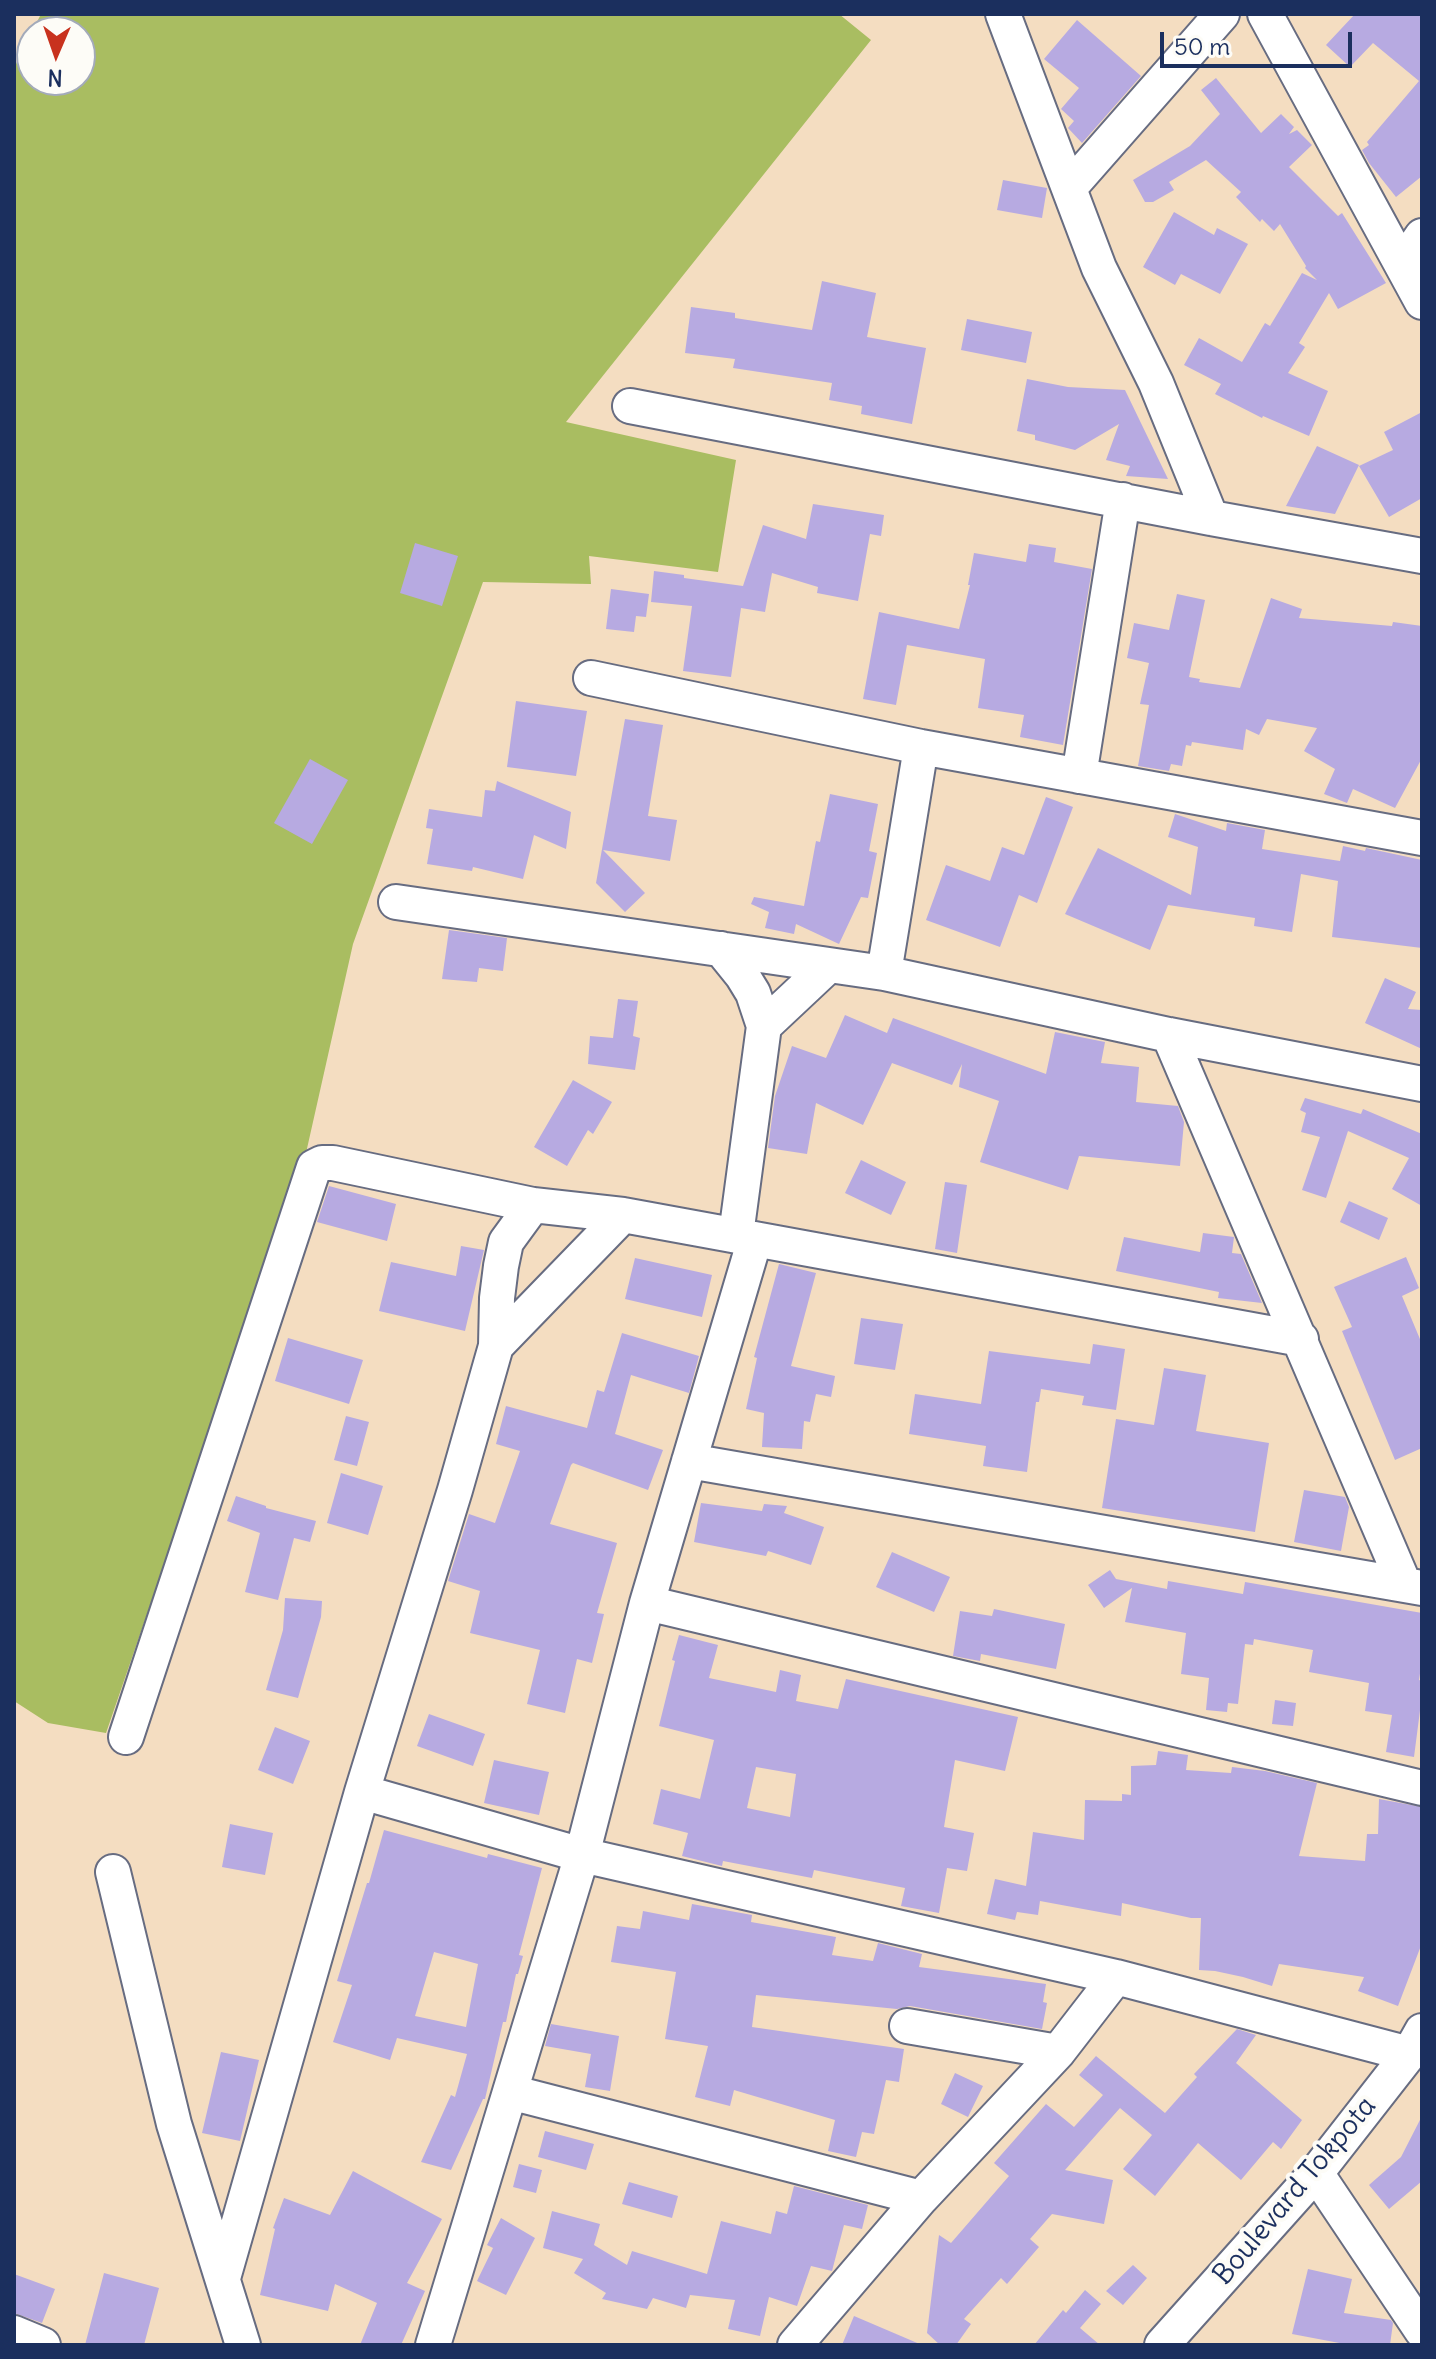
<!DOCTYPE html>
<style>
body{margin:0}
#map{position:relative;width:1436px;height:2359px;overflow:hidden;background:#f4ddc1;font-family:Delius,sans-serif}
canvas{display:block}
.frame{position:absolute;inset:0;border:16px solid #1b2f5e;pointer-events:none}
.north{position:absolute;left:16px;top:16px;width:80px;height:80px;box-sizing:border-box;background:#fdfcf7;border:2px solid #a3aaba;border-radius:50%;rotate:182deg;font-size:22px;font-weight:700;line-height:32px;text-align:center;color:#1b2f5e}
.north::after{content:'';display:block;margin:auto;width:28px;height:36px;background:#c8321e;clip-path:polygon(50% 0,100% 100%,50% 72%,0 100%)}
.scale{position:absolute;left:1160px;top:32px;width:192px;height:36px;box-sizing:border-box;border:4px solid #1b2f5e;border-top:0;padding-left:10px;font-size:24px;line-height:28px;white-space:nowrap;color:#1b2f5e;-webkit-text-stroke:6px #fdfcf7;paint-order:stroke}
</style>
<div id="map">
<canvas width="1436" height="2359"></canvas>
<div class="frame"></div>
<div class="north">N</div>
<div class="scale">50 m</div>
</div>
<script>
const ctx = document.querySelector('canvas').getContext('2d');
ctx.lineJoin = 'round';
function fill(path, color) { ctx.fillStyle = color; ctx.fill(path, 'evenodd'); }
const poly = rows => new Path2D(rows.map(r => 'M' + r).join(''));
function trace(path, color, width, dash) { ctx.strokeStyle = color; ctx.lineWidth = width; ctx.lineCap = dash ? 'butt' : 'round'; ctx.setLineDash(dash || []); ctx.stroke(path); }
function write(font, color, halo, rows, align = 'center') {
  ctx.font = font + ' Delius,sans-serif'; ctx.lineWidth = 8; ctx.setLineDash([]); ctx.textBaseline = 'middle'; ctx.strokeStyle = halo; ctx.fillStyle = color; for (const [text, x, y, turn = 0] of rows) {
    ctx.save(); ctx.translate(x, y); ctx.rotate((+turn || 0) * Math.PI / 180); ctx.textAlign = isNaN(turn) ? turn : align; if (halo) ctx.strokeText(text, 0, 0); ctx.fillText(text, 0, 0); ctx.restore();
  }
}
const green = poly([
 [41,14,839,14,871,40,566,422,736,460,718,572,589,556,591,584,483,582,353,944,306,1153,106,1733,48,1723,14,1701,14,68],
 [32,32,80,32,80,80,32,80]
]);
const building = poly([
 [1355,14,1422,14,1422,176,1396,197,1369,163,1362,150,1369,145,1367,142,1419,81,1373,43,1350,67,1326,45],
 [1077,20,1141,76,1082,143,1068,128,1074,121,1061,109,1079,88,1044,59],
 [1216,78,1261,133,1281,114,1294,127,1289,134,1297,130,1312,145,1289,167,1338,216,1342,213,1386,283,1338,309,1329,293,1299,343,1305,347,1288,373,1328,391,1309,436,1263,416,1262,418,1215,394,1221,384,1184,365,1199,338,1242,362,1265,323,1270,326,1302,273,1317,280,1305,268,1306,266,1280,224,1274,231,1262,219,1260,222,1236,197,1241,192,1206,160,1169,182,1174,190,1153,202,1145,202,1133,180,1190,146,1220,114,1201,90],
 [1003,180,1047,188,1042,218,997,210],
 [1174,212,1214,235,1217,228,1248,244,1220,294,1181,274,1175,285,1143,267],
 [822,281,876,293,867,337,926,348,912,424,861,414,862,406,829,400,832,383,733,368,735,359,685,353,691,307,735,313,735,318,812,330],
 [967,319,1032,332,1026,363,961,350],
 [1027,379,1068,387,1125,390,1168,479,1126,476,1130,466,1106,460,1119,424,1075,450,1035,440,1035,435,1017,431],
 [1422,412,1422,498,1389,517,1359,466,1393,450,1384,432],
 [1317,446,1359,465,1335,514,1286,506],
 [813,504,884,515,881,536,870,534,858,601,817,593,818,587,772,573,765,612,741,608,731,677,683,671,692,606,651,602,654,571,684,575,684,578,743,586,763,525,806,539],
 [415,543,458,556,442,606,400,593],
 [1029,544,1056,548,1054,562,1092,569,1063,745,1020,737,1024,715,978,708,985,659,907,645,896,705,863,699,879,612,959,629,970,585,968,585,974,553,1026,562],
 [611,589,649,594,646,617,636,616,634,632,606,629],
 [1177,594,1205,600,1189,677,1200,679,1199,682,1240,688,1271,598,1302,609,1299,618,1392,626,1393,622,1422,626,1422,758,1395,808,1353,789,1347,803,1324,794,1335,769,1304,751,1317,728,1267,719,1259,735,1246,729,1243,750,1192,742,1191,746,1186,745,1182,766,1171,764,1169,771,1138,766,1149,705,1140,704,1149,663,1127,658,1134,623,1169,630],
 [516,701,587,711,576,776,507,767],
 [625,719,663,725,648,816,677,820,670,861,603,850,645,893,625,912,596,883],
 [310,759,348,780,312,844,274,823],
 [497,781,571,812,566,849,534,835,523,879,473,867,472,871,427,864,433,829,426,828,429,809,482,817,485,790,495,791],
 [830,794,878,804,869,851,877,853,868,898,861,897,839,944,796,924,794,934,765,928,769,912,751,904,754,897,804,906,816,841,820,842],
 [1046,797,1073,807,1037,903,1019,895,1000,947,926,920,946,865,990,881,1002,847,1024,855],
 [1175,814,1226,831,1227,823,1265,830,1262,849,1340,861,1343,846,1365,851,1366,848,1422,860,1422,948,1332,937,1338,881,1301,874,1292,932,1254,926,1255,918,1168,905,1150,950,1065,914,1098,848,1191,895,1198,847,1168,837],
 [449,930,507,938,503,971,479,968,477,982,442,979],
 [1385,978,1416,992,1408,1009,1422,1010,1422,1049,1365,1023],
 [618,999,638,1001,633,1036,640,1038,635,1070,588,1064,590,1036,613,1038],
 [845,1015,887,1033,893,1018,1046,1074,1055,1032,1105,1042,1101,1063,1139,1067,1136,1102,1178,1106,1184,1122,1180,1166,1079,1156,1068,1190,980,1162,999,1101,959,1087,962,1064,952,1085,892,1063,863,1125,816,1103,807,1154,768,1148,775,1096,792,1046,826,1058],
 [573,1080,612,1102,593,1134,588,1130,567,1166,534,1147],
 [1305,1098,1361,1114,1363,1109,1422,1134,1422,1206,1392,1189,1409,1158,1348,1131,1326,1198,1302,1190,1320,1137,1301,1132,1306,1113,1300,1110],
 [861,1160,906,1182,891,1215,845,1193],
 [945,1182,967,1185,957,1253,935,1249],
 [329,1186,396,1204,387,1241,317,1222],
 [1349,1201,1388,1218,1379,1240,1340,1222],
 [1203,1233,1234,1237,1232,1253,1241,1254,1262,1303,1218,1298,1219,1292,1116,1271,1124,1237,1200,1252],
 [461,1246,484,1250,465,1331,379,1311,391,1262,456,1276],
 [1406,1257,1419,1288,1402,1296,1422,1344,1422,1448,1395,1460,1342,1331,1352,1327,1334,1287],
 [635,1258,712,1275,702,1317,625,1299],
 [779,1264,816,1273,791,1366,835,1376,831,1397,816,1394,810,1422,804,1421,802,1449,762,1447,764,1413,746,1409,757,1358,754,1357],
 [861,1318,903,1324,895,1370,854,1364],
 [622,1333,699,1356,689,1393,631,1375,615,1434,663,1450,648,1490,573,1463,571,1465,550,1524,617,1543,597,1613,604,1614,592,1663,577,1659,565,1713,527,1704,540,1650,470,1633,480,1591,448,1581,469,1514,495,1523,520,1451,496,1444,506,1406,587,1428,597,1390,604,1392],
 [288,1338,363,1360,349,1404,275,1381],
 [1093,1344,1125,1349,1116,1410,1082,1405,1084,1396,1041,1389,1039,1402,1036,1402,1027,1472,983,1466,986,1446,909,1434,915,1394,981,1404,989,1351,1090,1364],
 [1164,1368,1206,1375,1196,1431,1269,1443,1255,1532,1102,1508,1116,1419,1154,1425],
 [346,1416,369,1422,357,1466,334,1460],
 [341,1473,383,1486,368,1535,327,1523],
 [1304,1490,1345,1497,1349,1507,1341,1551,1294,1542],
 [236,1496,266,1506,266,1508,316,1521,310,1542,294,1538,278,1600,245,1592,260,1533,227,1521],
 [701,1503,762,1511,764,1504,787,1506,784,1513,824,1527,811,1565,768,1551,766,1556,694,1542],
 [892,1552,950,1577,934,1612,876,1587],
 [1110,1570,1116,1579,1167,1589,1168,1581,1243,1594,1245,1582,1422,1613,1422,1661,1419,1680,1422,1681,1422,1695,1414,1757,1386,1752,1392,1715,1365,1711,1369,1683,1309,1672,1313,1650,1254,1639,1253,1645,1245,1644,1238,1704,1228,1703,1227,1712,1206,1710,1209,1678,1181,1674,1186,1633,1125,1622,1132,1588,1104,1608,1088,1585],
 [285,1598,322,1601,321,1617,298,1698,266,1690,283,1630],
 [994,1609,1065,1624,1056,1669,981,1654,980,1661,953,1656,960,1611,992,1616],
 [679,1635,718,1645,709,1678,776,1692,780,1670,801,1675,796,1701,838,1709,846,1679,1018,1717,1005,1771,955,1760,944,1827,974,1833,967,1871,947,1868,939,1913,901,1906,905,1888,814,1870,812,1878,723,1861,722,1866,682,1856,688,1833,653,1824,661,1789,700,1799,714,1740,659,1726,675,1661,672,1660],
 [756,1767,796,1774,790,1817,747,1808],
 [1275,1700,1296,1703,1293,1726,1272,1724],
 [429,1714,485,1734,473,1766,417,1746],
 [275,1727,310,1741,293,1784,258,1770],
 [1158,1751,1188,1755,1186,1770,1231,1773,1232,1767,1265,1771,1317,1783,1299,1856,1365,1861,1367,1834,1378,1834,1379,1799,1422,1807,1422,1943,1398,2006,1358,1991,1364,1977,1279,1964,1272,1986,1243,1977,1215,1971,1199,1970,1201,1918,1191,1918,1122,1903,1121,1916,1040,1901,1038,1915,1017,1912,1015,1920,987,1914,995,1879,1026,1886,1033,1832,1084,1840,1085,1800,1122,1801,1122,1794,1131,1795,1131,1766,1156,1765],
 [494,1760,549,1772,539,1815,484,1803],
 [230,1824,273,1833,265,1875,222,1867],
 [384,1830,487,1858,488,1854,542,1868,519,1955,523,1956,518,1974,516,1974,506,2022,503,2022,485,2099,483,2099,451,2170,421,2162,451,2095,455,2097,467,2054,397,2038,390,2060,333,2042,352,1985,337,1981,367,1883,369,1883],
 [434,1952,478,1964,466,2027,415,2016],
 [692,1904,752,1915,751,1922,836,1937,832,1955,873,1961,878,1943,922,1954,919,1967,1046,1984,1043,2002,1047,2003,1042,2029,910,2006,897,2009,756,1995,752,2027,904,2049,899,2082,886,2080,874,2134,862,2132,856,2157,828,2151,835,2120,734,2090,730,2106,695,2097,708,2046,665,2039,676,1972,611,1962,617,1926,640,1929,643,1911,689,1920],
 [551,2024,619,2036,610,2091,585,2087,591,2054,545,2046],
 [1237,2029,1256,2035,1236,2063,1302,2120,1281,2149,1273,2142,1241,2180,1198,2143,1155,2196,1123,2169,1152,2135,1120,2108,1065,2170,1113,2180,1104,2224,1052,2214,1030,2239,1039,2247,1007,2284,1001,2278,964,2319,971,2324,956,2345,940,2345,927,2333,939,2235,951,2243,1009,2176,994,2163,1046,2104,1074,2127,1103,2095,1079,2075,1096,2056,1165,2113,1197,2077,1194,2074],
 [221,2052,259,2060,240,2141,202,2133],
 [955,2073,983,2086,968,2117,941,2104],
 [1422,2116,1422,2181,1389,2209,1369,2185,1401,2157],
 [545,2131,594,2144,586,2170,538,2157],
 [519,2164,542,2170,536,2193,513,2187],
 [353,2171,442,2219,407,2283,425,2291,401,2345,360,2345,377,2303,335,2284,328,2311,260,2295,275,2229,273,2228,284,2198,330,2215],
 [629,2182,678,2196,672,2218,622,2204],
 [794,2186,868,2205,862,2229,844,2225,832,2271,811,2266,797,2306,769,2297,760,2336,728,2329,735,2300,690,2295,686,2308,653,2298,647,2309,602,2299,606,2293,574,2273,583,2259,543,2248,552,2211,600,2224,594,2245,627,2265,632,2251,707,2274,721,2221,771,2234,776,2211,787,2214],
 [501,2218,535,2238,506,2295,477,2281,493,2248,487,2245],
 [1133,2265,1147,2278,1123,2305,1106,2291],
 [1308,2269,1352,2279,1344,2313,1391,2320,1393,2323,1390,2345,1350,2345,1292,2334],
 [104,2273,159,2288,144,2345,85,2345],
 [14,2274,55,2289,42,2323,14,2313],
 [1085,2290,1101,2304,1080,2328,1100,2345,1034,2345,1063,2310,1066,2313],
 [854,2316,922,2345,842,2345]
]);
const minor = poly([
 [1003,14,1099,268,1156,383,1211,518],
 [1265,14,1422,302],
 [1070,187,1222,14],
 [1402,265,1422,236],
 [630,406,1211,518,1422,556],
 [591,678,921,747,1422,838],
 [1079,776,1123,500],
 [396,902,884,973,1169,1035,1422,1084],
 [721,949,742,975,753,993,764,1026,736,1235],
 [884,973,921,747],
 [764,1026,829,965],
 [1169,1035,1404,1584],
 [496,1346,623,1215],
 [689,1461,1422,1588],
 [647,1603,1422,1788],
 [126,1737,314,1167,322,1163,333,1163,533,1205,623,1215,1301,1339],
 [362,1792,582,1855,1116,1977,1409,2054],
 [113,1872,174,2124,243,2345],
 [907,2026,1058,2052],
 [510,2092,921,2198],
 [1316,2173,1422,2331],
 [223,2278,362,1792,455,1490,496,1346,497,1298,501,1266,506,1242,533,1205],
 [14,2333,43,2345],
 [433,2345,582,1855,647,1603,755,1239],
 [795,2345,921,2198,1058,2052,1116,1977],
 [1162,2345,1316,2173,1409,2054,1422,2031]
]);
const streetNames = [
 ["Boulevard Tokpota",1295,2191,-50]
];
fill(green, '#a9bd61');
fill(building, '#b7aae1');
trace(minor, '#676c81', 38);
trace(minor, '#fff', 34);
write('28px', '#1b2f5e', '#fdfcf7', streetNames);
</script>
